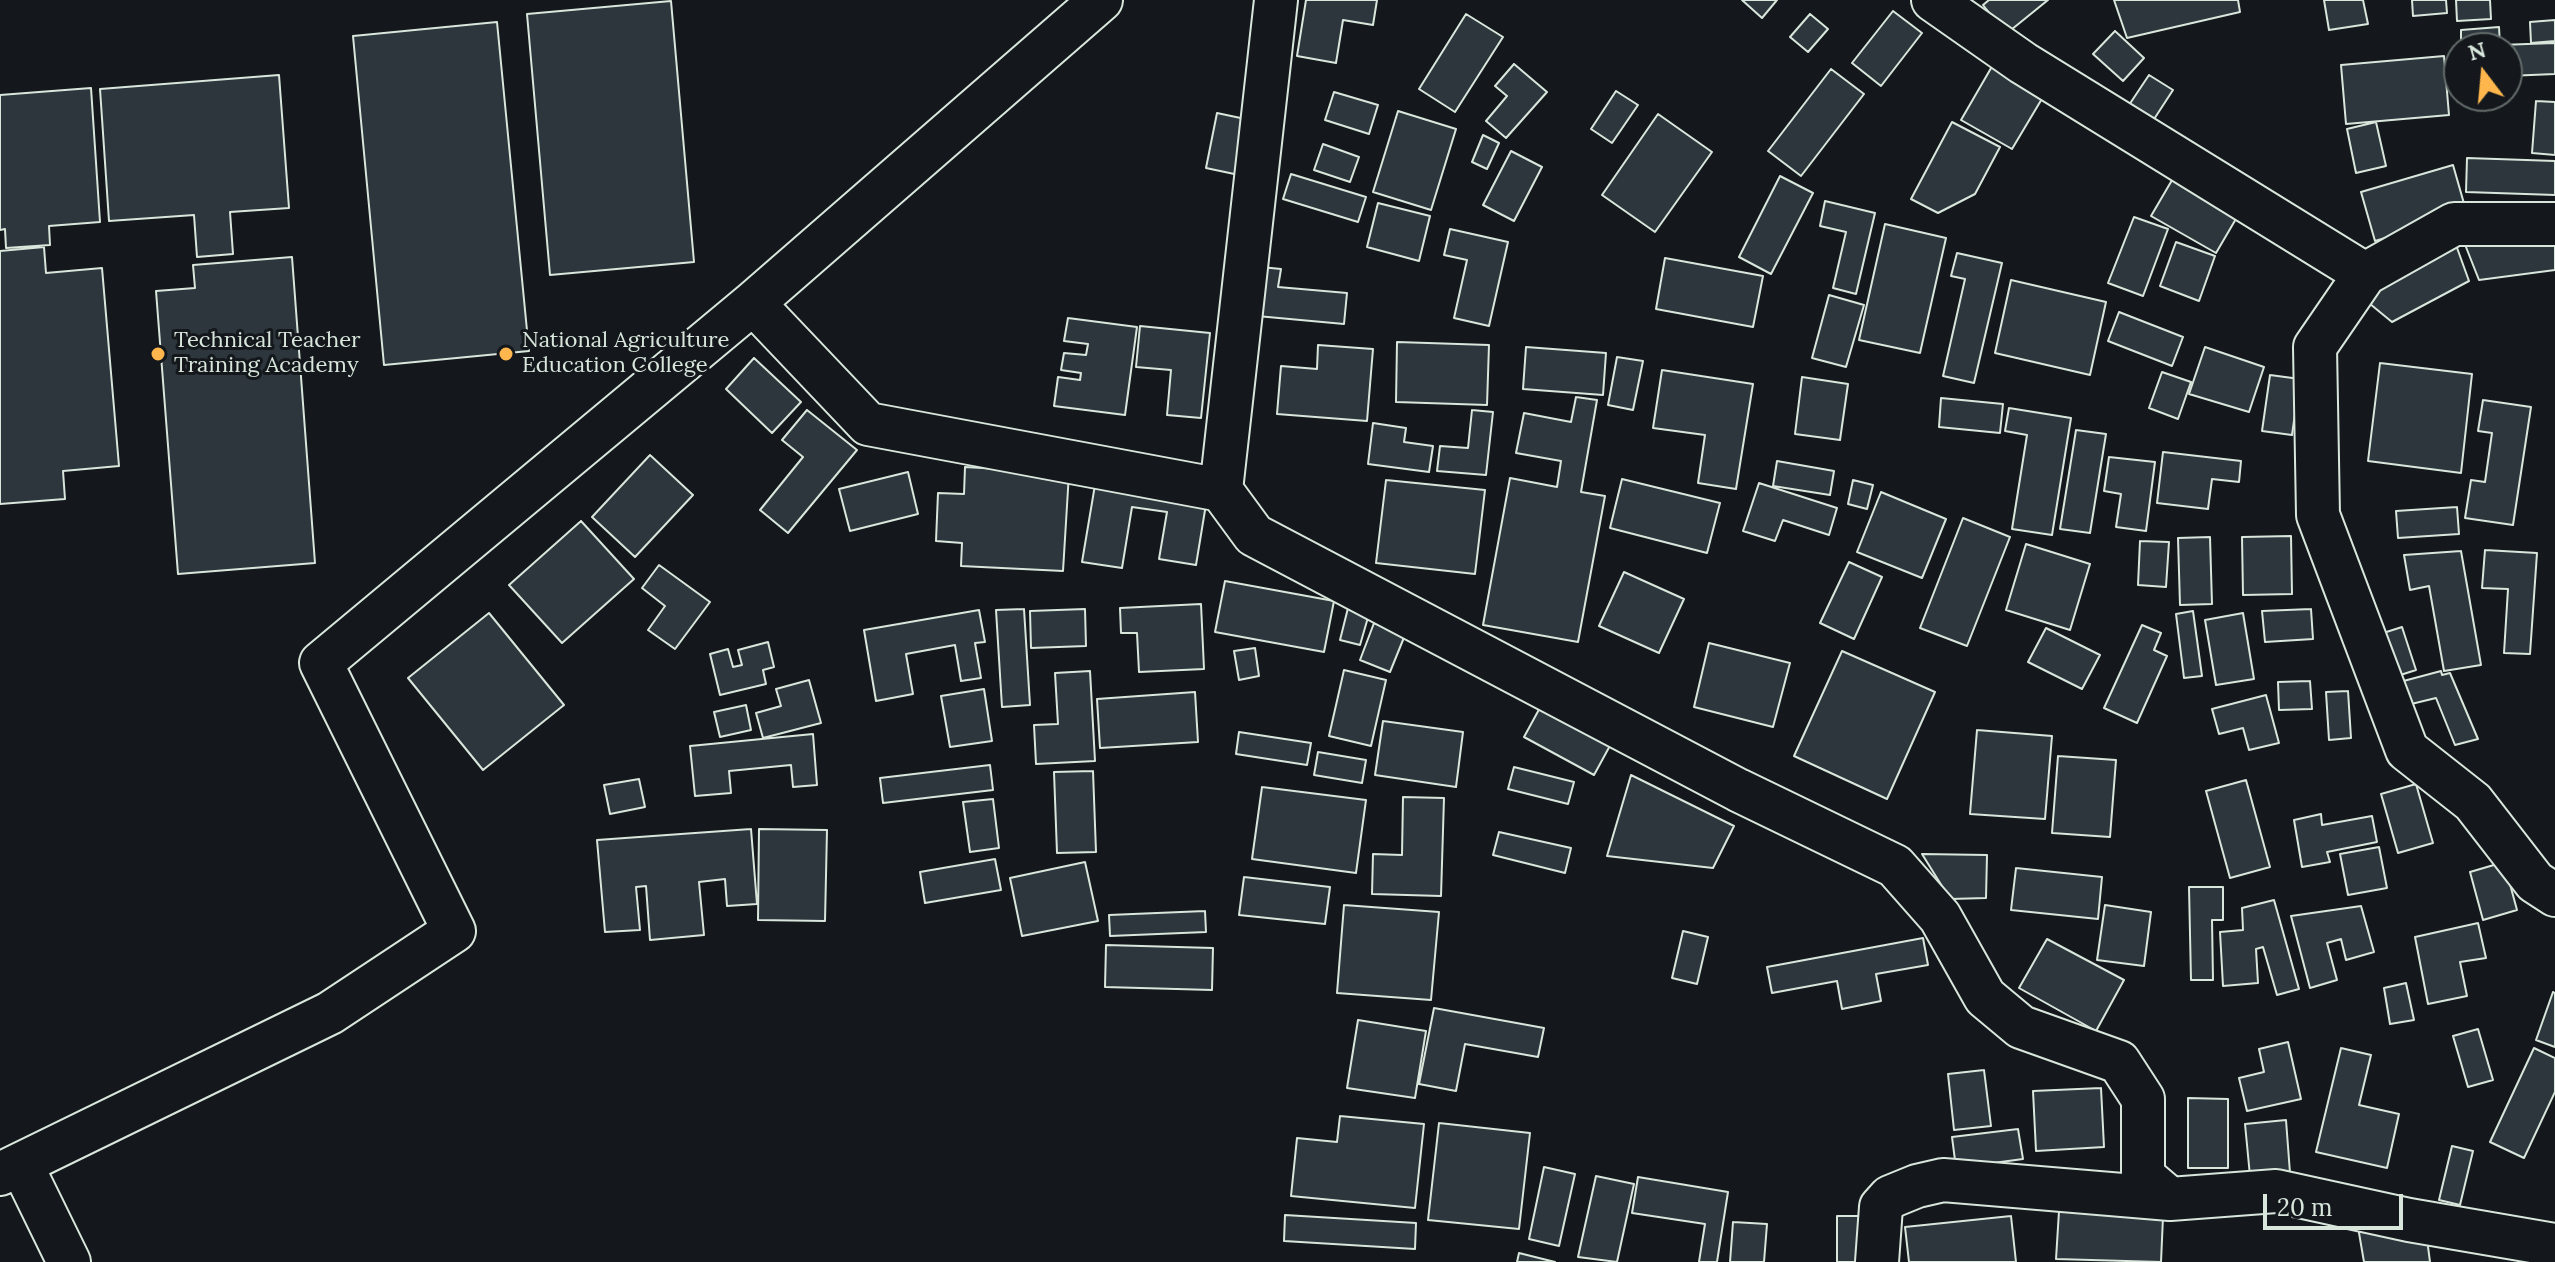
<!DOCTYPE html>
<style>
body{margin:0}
#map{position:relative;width:2555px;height:1262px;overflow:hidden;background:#14181c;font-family:Lora,serif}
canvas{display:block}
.north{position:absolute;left:2443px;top:32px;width:80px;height:80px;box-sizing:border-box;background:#14181c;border:2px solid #626a69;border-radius:50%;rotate:344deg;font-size:22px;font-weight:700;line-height:32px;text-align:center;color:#d8e6dc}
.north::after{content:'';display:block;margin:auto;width:28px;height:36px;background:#ffb74d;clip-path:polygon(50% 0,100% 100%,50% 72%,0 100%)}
.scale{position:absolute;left:2263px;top:1194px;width:140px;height:36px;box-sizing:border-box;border:4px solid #d8e6dc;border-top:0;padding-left:10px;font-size:24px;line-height:28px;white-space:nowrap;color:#d8e6dc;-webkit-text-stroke:6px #14181c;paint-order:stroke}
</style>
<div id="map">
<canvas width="2555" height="1262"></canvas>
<div class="north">N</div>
<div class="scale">20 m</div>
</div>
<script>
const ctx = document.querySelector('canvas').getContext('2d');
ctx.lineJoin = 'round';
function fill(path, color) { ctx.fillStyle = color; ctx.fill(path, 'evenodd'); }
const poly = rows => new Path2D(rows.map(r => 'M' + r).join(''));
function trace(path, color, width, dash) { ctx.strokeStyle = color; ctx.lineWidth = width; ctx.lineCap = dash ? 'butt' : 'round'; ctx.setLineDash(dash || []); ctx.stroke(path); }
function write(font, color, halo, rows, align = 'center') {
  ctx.font = font + ' Lora,serif'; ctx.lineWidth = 6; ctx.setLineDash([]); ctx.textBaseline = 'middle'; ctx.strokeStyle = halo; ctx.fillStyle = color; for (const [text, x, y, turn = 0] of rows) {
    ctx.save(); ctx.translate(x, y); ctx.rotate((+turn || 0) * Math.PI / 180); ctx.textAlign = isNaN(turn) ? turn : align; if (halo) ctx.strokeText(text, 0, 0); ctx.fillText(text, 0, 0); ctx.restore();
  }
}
const building = poly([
 [1306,0,1377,0,1373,25,1343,20,1336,63,1297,56,1306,0],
 [1742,0,1777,0,1762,18,1742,0],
 [1989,0,2048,0,2006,34,1983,5,1989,0],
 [2114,0,2238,0,2240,12,2127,38,2114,0],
 [2324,0,2363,0,2368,24,2329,30,2324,0],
 [2412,0,2446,0,2447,13,2413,16,2412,0],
 [2456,0,2490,0,2491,19,2457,21,2456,0],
 [671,1,694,262,550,275,527,14,671,1],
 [1893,11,1922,33,1881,86,1852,63,1893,11],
 [1466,14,1503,37,1455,112,1419,89,1466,14],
 [1810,14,1828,29,1808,52,1790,37,1810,14],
 [2555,20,2555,41,2531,43,2530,22,2555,20],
 [497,22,529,351,384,365,353,36,497,22],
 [2499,27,2500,45,2555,43,2555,74,2507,76,2507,48,2461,48,2461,30,2499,27],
 [2115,31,2144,58,2123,81,2093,54,2115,31],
 [2444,56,2449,115,2346,124,2341,65,2444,56],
 [1994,63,2046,92,2012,149,1961,120,1994,63],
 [1514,64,1547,92,1506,138,1486,121,1507,96,1495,86,1514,64],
 [1831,69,1864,94,1801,176,1768,151,1831,69],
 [279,75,289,208,230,212,233,254,197,257,194,215,109,221,100,89,279,75],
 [2149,75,2173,90,2145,133,2121,117,2149,75],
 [91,88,100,222,49,226,50,245,6,248,5,229,0,230,0,95,91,88],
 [1616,91,1638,105,1612,143,1591,129,1616,91],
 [1334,92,1378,105,1369,134,1325,120,1334,92],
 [2536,101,2555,102,2555,155,2532,153,2536,101],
 [1398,111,1456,129,1431,210,1373,192,1398,111],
 [1217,113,1250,120,1239,175,1206,168,1217,113],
 [1658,114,1712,152,1655,232,1602,195,1658,114],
 [1952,122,2000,147,1975,194,1938,213,1911,199,1952,122],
 [2376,122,2386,166,2356,173,2347,129,2376,122],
 [1483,135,1499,143,1487,169,1472,162,1483,135],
 [1323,144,1359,157,1350,182,1314,170,1323,144],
 [1511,151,1542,167,1514,221,1483,205,1511,151],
 [2467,158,2555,161,2555,195,2466,192,2467,158],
 [2453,165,2467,214,2375,241,2361,192,2453,165],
 [1291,174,1366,197,1358,222,1283,199,1291,174],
 [2175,175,2240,212,2216,253,2151,216,2175,175],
 [1780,176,1813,193,1771,274,1739,257,1780,176],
 [1825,201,1875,213,1856,294,1833,288,1846,232,1820,226,1825,201],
 [1378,203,1430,216,1419,261,1367,247,1378,203],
 [2134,217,2168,229,2143,296,2108,283,2134,217],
 [1885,224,1946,238,1920,353,1859,340,1885,224],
 [2555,228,2555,270,2479,280,2464,242,2555,228],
 [1450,229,1508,242,1489,326,1454,318,1467,260,1444,255,1450,229],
 [2176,242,2215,256,2199,301,2160,286,2176,242],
 [2456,245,2469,281,2392,322,2364,299,2368,288,2456,245],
 [44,247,46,273,102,268,119,466,63,471,65,499,0,504,0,251,44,247],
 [1957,253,2002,263,1974,383,1943,376,1965,279,1951,276,1957,253],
 [292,257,315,563,178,574,156,291,195,288,193,265,292,257],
 [1665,258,1763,276,1753,327,1656,309,1665,258],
 [1251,266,1281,269,1278,287,1347,293,1344,324,1246,315,1251,266],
 [2011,280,2106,302,2090,375,1995,353,2011,280],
 [1829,295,1864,305,1846,367,1812,358,1829,295],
 [2119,312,2183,337,2172,366,2108,341,2119,312],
 [1068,318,1137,327,1125,415,1054,406,1058,377,1080,380,1081,373,1061,370,1064,353,1086,355,1088,344,1064,341,1068,318],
 [1140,326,1210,333,1201,418,1167,415,1171,370,1136,367,1140,326],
 [1397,342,1489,345,1487,405,1396,402,1397,342],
 [1318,345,1373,349,1367,421,1277,414,1281,366,1317,369,1318,345],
 [1526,347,1606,353,1603,395,1523,389,1526,347],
 [2205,347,2264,367,2249,412,2189,394,2205,347],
 [1617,357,1643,361,1633,410,1608,405,1617,357],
 [754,358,801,402,772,433,726,389,754,358],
 [2380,363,2472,374,2461,473,2368,461,2380,363],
 [1662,370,1753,384,1736,489,1698,483,1705,435,1653,428,1662,370],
 [2162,372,2191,382,2178,419,2149,408,2162,372],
 [2270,375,2300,379,2292,435,2262,431,2270,375],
 [1802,377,1848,384,1840,440,1795,434,1802,377],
 [1576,397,1597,400,1581,492,1605,496,1578,642,1483,625,1510,478,1557,487,1561,461,1516,453,1524,413,1571,422,1576,397],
 [1941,398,2003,404,2000,433,1939,427,1941,398],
 [2483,400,2531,407,2513,525,2465,518,2471,480,2485,482,2492,433,2478,431,2483,400],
 [2009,408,2071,418,2052,535,2012,529,2027,435,2005,431,2009,408],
 [807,410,857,450,788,533,760,510,803,457,782,440,807,410],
 [1472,410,1493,412,1486,475,1437,471,1440,446,1468,448,1472,410],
 [1373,423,1406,428,1404,442,1433,446,1429,472,1368,464,1373,423],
 [2076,430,2106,434,2090,533,2060,529,2076,430],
 [2163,452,2241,461,2239,482,2212,479,2208,509,2157,503,2163,452],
 [650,455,693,495,635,557,592,517,650,455],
 [2109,457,2155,462,2146,531,2116,527,2121,494,2104,491,2109,457],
 [1777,461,1834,471,1830,495,1773,486,1777,461],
 [965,467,1069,473,1063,571,961,566,962,543,936,541,938,493,964,494,965,467],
 [908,472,918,514,850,531,839,489,908,472],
 [1097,473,1208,492,1196,565,1159,559,1167,512,1132,507,1122,568,1082,562,1097,473],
 [1622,479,1720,503,1707,553,1610,528,1622,479],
 [1386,480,1485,490,1475,574,1376,563,1386,480],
 [1853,480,1873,485,1867,509,1848,504,1853,480],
 [1759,483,1837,508,1829,535,1783,520,1775,541,1743,531,1759,483],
 [1881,492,1946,519,1922,578,1857,552,1881,492],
 [2457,507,2459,534,2398,538,2396,511,2457,507],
 [1963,518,2010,537,1967,646,1920,628,1963,518],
 [581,521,634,579,562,643,509,585,581,521],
 [2291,536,2292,594,2243,595,2242,537,2291,536],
 [2210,537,2212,604,2180,605,2178,538,2210,537],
 [2140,541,2169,542,2166,587,2138,585,2140,541],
 [2026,544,2090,564,2070,630,2006,610,2026,544],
 [2485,550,2537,553,2530,654,2504,653,2508,589,2482,588,2485,550],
 [2461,551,2481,665,2444,671,2429,586,2410,590,2404,555,2461,551],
 [1849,562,1882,577,1854,639,1820,623,1849,562],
 [659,565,710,602,675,649,648,630,665,606,642,588,659,565],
 [1624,572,1684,599,1659,653,1599,626,1624,572],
 [1225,581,1334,601,1324,652,1215,632,1225,581],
 [1201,604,1204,669,1139,672,1137,633,1121,633,1120,608,1201,604],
 [1348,608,1369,614,1360,645,1340,640,1348,608],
 [1024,609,1030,705,1002,707,996,610,1024,609],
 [1085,609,1086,646,1031,648,1030,611,1085,609],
 [2311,609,2313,639,2265,642,2262,611,2311,609],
 [979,610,985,642,975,643,981,678,961,681,955,645,906,654,913,694,876,701,864,630,979,610],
 [2193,611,2202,676,2184,678,2176,614,2193,611],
 [489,613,564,705,483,770,408,678,489,613],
 [2243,613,2254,679,2216,685,2205,620,2243,613],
 [1374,623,1405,635,1390,672,1360,660,1374,623],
 [2142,625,2161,633,2154,650,2167,656,2137,723,2104,708,2142,625],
 [2402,627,2416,670,2391,678,2377,635,2402,627],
 [2046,628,2100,655,2082,689,2028,662,2046,628],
 [768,642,774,667,763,670,766,684,720,695,710,654,728,649,733,667,742,665,738,650,768,642],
 [1709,643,1790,663,1773,727,1694,707,1709,643],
 [1255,648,1259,676,1239,680,1234,651,1255,648],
 [1842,651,1935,692,1887,799,1794,756,1842,651],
 [1344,670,1386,680,1371,746,1329,736,1344,670],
 [1090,671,1095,761,1036,764,1034,725,1058,724,1055,673,1090,671],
 [2441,671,2442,675,2450,673,2478,739,2455,745,2436,698,2403,706,2396,683,2441,671],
 [809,680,821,723,763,738,756,713,781,706,776,689,809,680],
 [2310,681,2312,709,2279,710,2278,682,2310,681],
 [984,689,992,741,950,747,941,696,984,689],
 [2348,691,2351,738,2329,740,2326,692,2348,691],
 [1195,692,1198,742,1100,748,1097,699,1195,692],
 [2266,695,2279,743,2249,750,2243,728,2219,734,2212,709,2266,695],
 [1542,704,1612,742,1594,775,1524,737,1542,704],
 [746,705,751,730,720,737,714,712,746,705],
 [1383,721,1463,732,1456,787,1375,775,1383,721],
 [1977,730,2052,736,2045,819,1970,814,1977,730],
 [1239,732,1311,743,1307,765,1236,754,1239,732],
 [813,734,817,785,793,787,791,765,729,771,731,793,695,796,690,746,813,734],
 [1318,752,1366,760,1362,783,1314,775,1318,752],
 [2058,756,2116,760,2110,837,2052,833,2058,756],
 [990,765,993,790,883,803,880,778,990,765],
 [1514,767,1574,782,1568,804,1508,789,1514,767],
 [1093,771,1096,852,1057,853,1054,772,1093,771],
 [1631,775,1734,826,1713,868,1607,856,1631,775],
 [639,779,645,807,610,814,604,785,639,779],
 [2246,780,2270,867,2230,878,2206,791,2246,780],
 [2416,784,2433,843,2398,853,2381,794,2416,784],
 [1262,787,1366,800,1356,873,1252,859,1262,787],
 [1403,797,1444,798,1441,896,1372,894,1373,854,1402,855,1403,797],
 [993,799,999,848,970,852,963,802,993,799],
 [2321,814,2322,825,2372,816,2377,842,2327,852,2330,862,2302,867,2294,820,2321,814],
 [751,829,757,904,727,906,725,879,699,882,704,935,650,940,646,886,636,887,640,930,605,932,597,840,751,829],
 [759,829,827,830,825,921,758,920,759,829],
 [1499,832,1571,848,1565,873,1493,855,1499,832],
 [2379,847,2387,888,2348,895,2340,854,2379,847],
 [1922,854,1987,855,1986,898,1950,899,1922,854],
 [995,859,1001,890,925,903,920,872,995,859],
 [1085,862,1098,921,1022,936,1010,878,1085,862],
 [2504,862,2517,910,2483,920,2470,872,2504,862],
 [2016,868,2102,877,2098,919,2011,910,2016,868],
 [1244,877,1330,887,1325,924,1239,915,1244,877],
 [2189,887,2223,887,2223,920,2212,920,2213,980,2191,980,2189,887],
 [2274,900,2299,989,2277,995,2263,947,2256,949,2258,983,2223,986,2220,932,2243,930,2242,908,2274,900],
 [1344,905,1439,912,1431,1000,1337,993,1344,905],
 [2105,905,2151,912,2144,966,2097,960,2105,905],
 [2361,906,2374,952,2346,960,2341,939,2327,943,2337,980,2310,988,2291,916,2361,906],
 [1205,911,1206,932,1110,936,1109,915,1205,911],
 [2478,923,2486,958,2460,962,2467,996,2428,1004,2415,937,2478,923],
 [1683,931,1708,937,1697,984,1672,978,1683,931],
 [1923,938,1928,965,1876,974,1881,1001,1842,1009,1837,981,1772,993,1767,967,1923,938],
 [2047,939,2124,980,2096,1031,2019,988,2047,939],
 [1106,945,1213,948,1212,990,1105,987,1106,945],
 [2406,983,2414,1020,2390,1024,2384,988,2406,983],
 [2553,992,2555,993,2555,1047,2536,1040,2553,992],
 [1434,1008,1544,1028,1538,1057,1465,1044,1456,1091,1419,1084,1434,1008],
 [1358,1020,1426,1031,1415,1098,1347,1088,1358,1020],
 [2478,1029,2493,1080,2468,1087,2453,1036,2478,1029],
 [2288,1042,2301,1099,2247,1111,2239,1078,2264,1072,2259,1049,2288,1042],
 [2341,1048,2371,1055,2359,1105,2399,1114,2387,1168,2316,1152,2341,1048],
 [2534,1048,2555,1058,2555,1092,2524,1158,2490,1142,2534,1048],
 [1984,1070,1991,1126,1954,1130,1948,1074,1984,1070],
 [2101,1088,2104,1147,2036,1151,2033,1091,2101,1088],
 [2188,1098,2228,1099,2228,1168,2188,1168,2188,1098],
 [1340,1116,1424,1124,1415,1208,1291,1196,1297,1138,1337,1142,1340,1116],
 [2286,1120,2290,1173,2250,1176,2245,1124,2286,1120],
 [1439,1123,1530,1133,1519,1229,1428,1220,1439,1123],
 [2018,1129,2023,1159,1956,1168,1952,1137,2018,1129],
 [2452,1146,2473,1151,2460,1205,2439,1200,2452,1146],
 [1544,1167,1575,1174,1559,1246,1529,1239,1544,1167],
 [1596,1176,1634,1184,1617,1262,1578,1257,1596,1176],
 [1638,1177,1728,1192,1717,1262,1699,1262,1705,1224,1632,1213,1638,1177],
 [2059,1211,2163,1217,2161,1262,2056,1259,2059,1211],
 [1285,1215,1416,1223,1415,1249,1284,1241,1285,1215],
 [1837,1216,1862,1216,1861,1262,1837,1262,1837,1216],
 [2011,1216,2016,1262,1909,1262,1905,1227,2011,1216],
 [1733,1222,1767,1224,1764,1262,1730,1262,1733,1222],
 [2358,1227,2426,1231,2430,1262,2364,1262,2358,1227],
 [1519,1253,1555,1262,1517,1262,1519,1253]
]);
const minor = poly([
 [1933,0,2023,63,2365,274],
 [2555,224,2454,224,2365,274,2315,347,2318,515,2407,750,2473,802,2535,882,2555,895],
 [753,303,868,424,1221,490,1254,535,1738,790,1895,866,1940,917,1985,997,2021,1027,2119,1062,2143,1099,2143,1176,2170,1199,2276,1191,2409,1220,2555,1245],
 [1221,490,1276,0],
 [21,1164,69,1262],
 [0,1174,330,1013,454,931,321,663,753,303,1101,0],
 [1877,1262,1881,1207,1890,1197,1917,1186,1943,1180,2170,1199]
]);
const markers = [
 [158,354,8,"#ffb74d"],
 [506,354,8,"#ffb74d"]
];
const poiNames = [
 ["Technical Teacher",174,341],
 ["Training Academy",174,366],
 ["National Agriculture",522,341],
 ["Education College",522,366]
];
fill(building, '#2c363c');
trace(building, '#d8e6dc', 2);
trace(minor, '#d8e6dc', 46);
trace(minor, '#14181c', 42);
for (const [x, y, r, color] of markers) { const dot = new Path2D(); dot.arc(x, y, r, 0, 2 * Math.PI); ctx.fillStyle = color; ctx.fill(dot); trace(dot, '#14181c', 3); }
write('22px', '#d8e6dc', '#14181c', poiNames, 'left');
</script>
